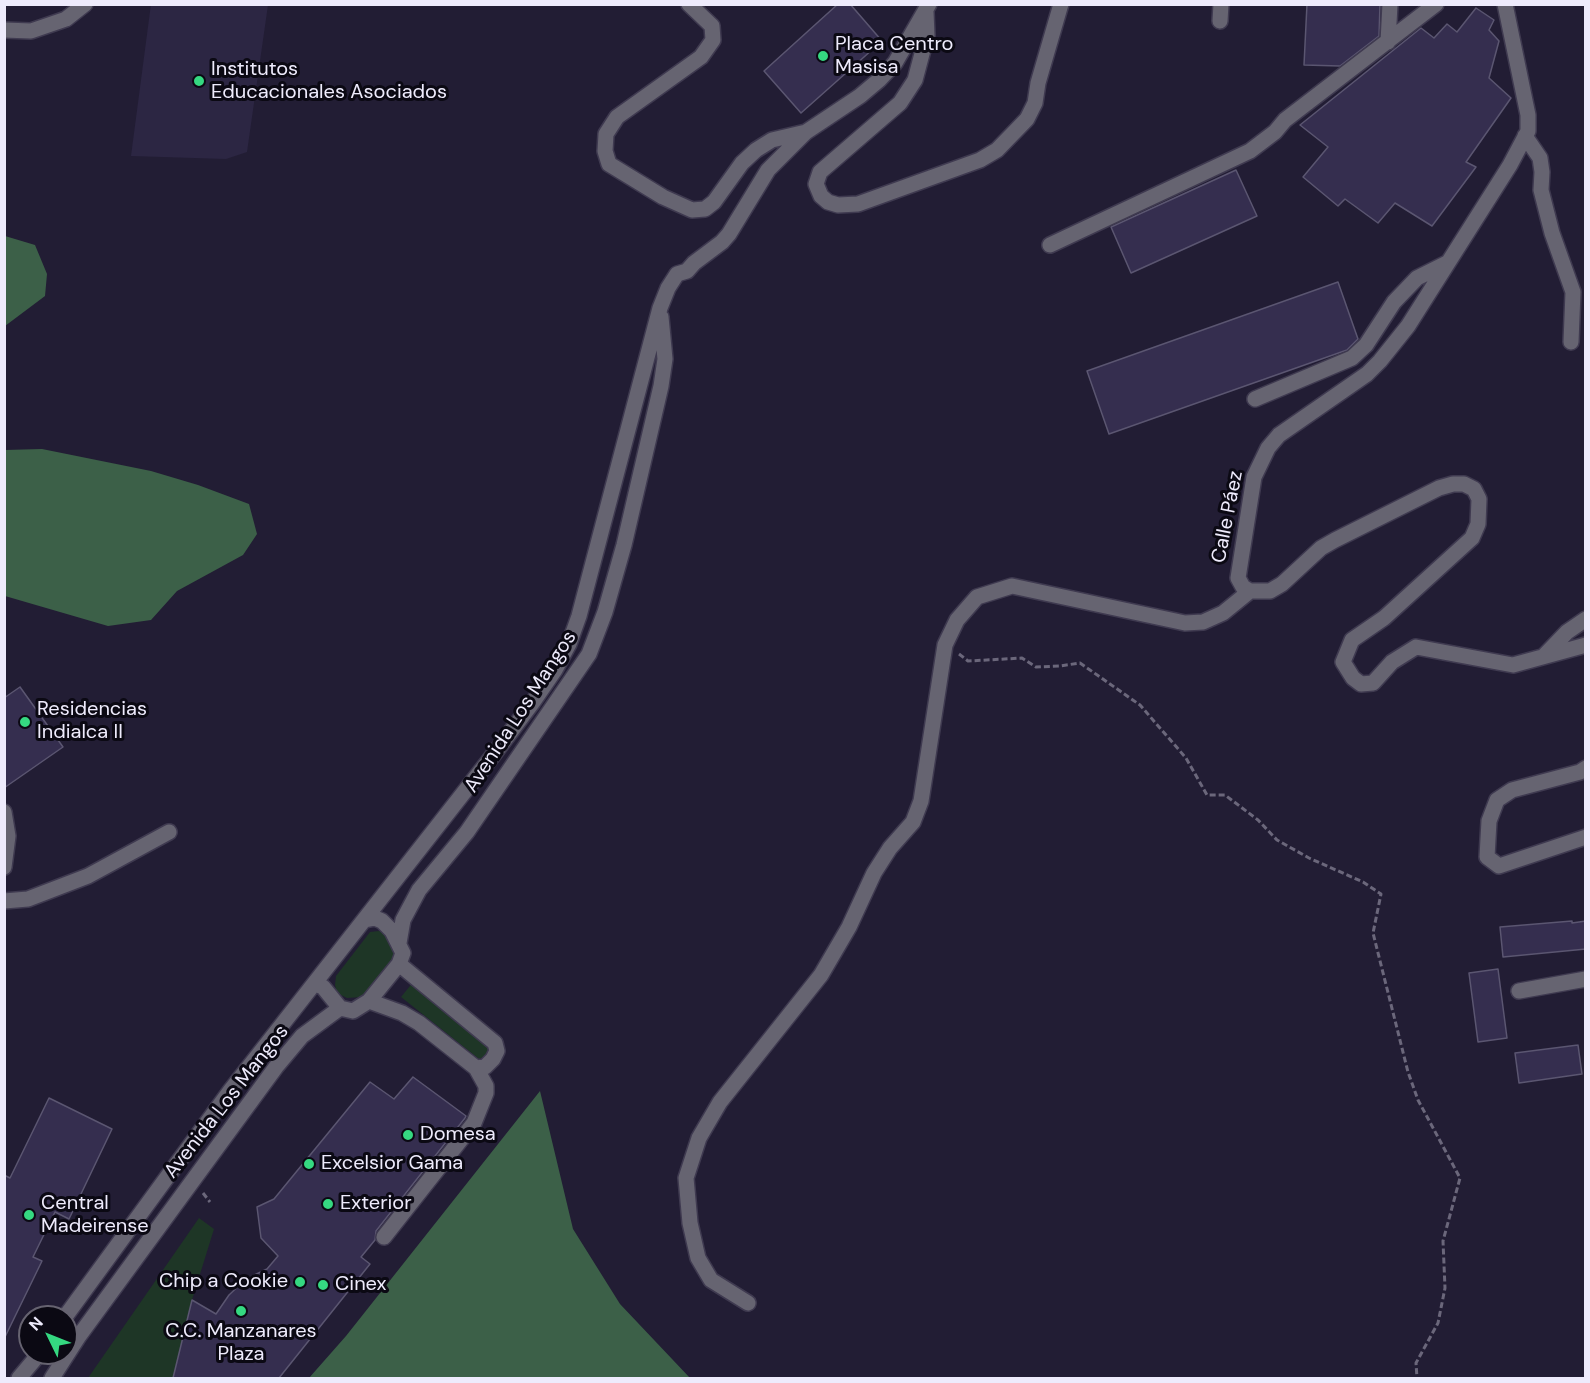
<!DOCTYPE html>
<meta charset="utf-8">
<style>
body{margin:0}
#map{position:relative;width:1590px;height:1383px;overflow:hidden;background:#221d34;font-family:"DM Sans",sans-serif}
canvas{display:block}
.frame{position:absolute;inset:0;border:6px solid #eeebfc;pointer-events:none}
.north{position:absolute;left:18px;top:1305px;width:60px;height:60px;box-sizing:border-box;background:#0b0913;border:2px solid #666370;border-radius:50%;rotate:313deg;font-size:16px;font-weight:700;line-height:24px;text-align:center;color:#eeebfc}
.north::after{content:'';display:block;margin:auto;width:21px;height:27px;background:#35d881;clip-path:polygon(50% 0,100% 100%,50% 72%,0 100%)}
</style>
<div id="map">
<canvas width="1590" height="1383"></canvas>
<div class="frame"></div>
<div class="north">N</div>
</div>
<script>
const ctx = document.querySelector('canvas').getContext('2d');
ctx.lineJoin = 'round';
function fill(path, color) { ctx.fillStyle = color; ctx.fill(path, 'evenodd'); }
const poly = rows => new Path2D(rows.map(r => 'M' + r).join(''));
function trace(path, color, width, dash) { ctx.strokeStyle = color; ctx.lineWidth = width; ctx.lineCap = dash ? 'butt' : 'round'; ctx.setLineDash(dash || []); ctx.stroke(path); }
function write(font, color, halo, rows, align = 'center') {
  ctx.font = font + ' "DM Sans",sans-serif'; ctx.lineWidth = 6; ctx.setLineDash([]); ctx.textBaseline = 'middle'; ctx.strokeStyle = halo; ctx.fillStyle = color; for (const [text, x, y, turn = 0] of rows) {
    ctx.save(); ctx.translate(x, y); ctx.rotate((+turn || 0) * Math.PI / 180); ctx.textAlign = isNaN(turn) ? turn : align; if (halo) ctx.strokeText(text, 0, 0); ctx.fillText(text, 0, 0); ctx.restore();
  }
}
const built = poly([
 [151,4,268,5,247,152,226,159,131,156]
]);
const green = poly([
 [379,931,387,935,397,954,362,997,347,998,337,993,335,985,336,976,370,932],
 [414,981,488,1046,490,1050,488,1055,479,1059,401,997],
 [199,1218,214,1229,192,1300,173,1378,88,1378]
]);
const forest = poly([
 [5,236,35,245,47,274,45,296,5,326],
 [42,449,151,471,198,485,249,504,257,534,243,555,177,591,151,620,108,626,5,596,5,450],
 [540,1091,573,1229,620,1304,690,1378,309,1378,346,1336]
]);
const building = poly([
 [838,4,850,4,882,41,801,113,764,71,838,4],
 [1307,4,1380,4,1379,36,1340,66,1304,65,1307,4],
 [1476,8,1494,20,1489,30,1499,41,1489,78,1511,98,1466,162,1476,167,1432,226,1395,203,1378,223,1345,199,1338,206,1303,177,1328,147,1300,125,1421,28,1434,38,1447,24,1457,32,1476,8],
 [1236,170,1257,216,1131,273,1111,227,1236,170],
 [1338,282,1358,339,1347,350,1109,434,1087,371,1338,282],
 [20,687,63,747,4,788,4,698,20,687],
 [1572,921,1572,923,1586,921,1586,949,1503,957,1500,927,1572,921],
 [1498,969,1507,1038,1478,1042,1469,973,1498,969],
 [1578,1045,1582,1074,1519,1083,1515,1053,1578,1045],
 [413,1077,466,1116,465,1118,376,1231,375,1240,361,1257,370,1264,279,1378,173,1378,192,1300,216,1314,229,1295,246,1279,267,1269,278,1256,261,1238,257,1207,274,1199,370,1082,394,1099,413,1077],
 [49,1098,112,1129,69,1219,55,1212,33,1257,42,1261,4,1339,4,1175,10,1178,49,1098]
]);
const path = poly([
 [959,654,968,661,1022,658,1036,667,1060,666,1080,663,1140,705,1186,758,1207,795,1225,795,1258,820,1277,840,1309,858,1363,882,1381,894,1373,933,1408,1072,1418,1100,1460,1178,1443,1241,1445,1288,1438,1323,1416,1363,1417,1378],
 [203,1193,210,1202]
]);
const minor = poly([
 [689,4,712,26,713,40,701,57,617,117,606,134,605,151,609,164,663,197,692,210,705,209,714,202,742,163,756,150,772,140,806,132],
 [1505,4,1528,115,1528,131,1510,165,1408,326,1380,361,1367,374,1279,435,1268,448,1254,477,1238,578,1243,587,1250,591,1270,591,1282,584,1321,548,1335,540,1439,488,1453,484,1464,484,1474,489,1479,499,1478,524,1472,538,1384,618,1352,640,1343,662,1353,678,1361,684,1373,683,1392,662,1416,647,1513,665,1586,645],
 [926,12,927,35,915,80,900,103,820,172,816,184,821,196,828,202,838,205,858,204,980,160,997,150,1027,119,1035,103,1038,83,1061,4],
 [1220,21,1221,4],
 [4,30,31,31,66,19,85,4],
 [1388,42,1390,4],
 [1525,136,1540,158,1542,172,1541,190,1552,233,1573,292,1571,342],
 [1050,245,1250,151,1275,132,1285,120,1436,4],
 [1255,399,1352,358,1366,345,1394,302,1417,278,1447,263],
 [1544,656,1567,632,1586,619],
 [1586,768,1580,772,1512,790,1497,800,1489,821,1487,857,1499,866,1586,837],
 [4,812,8,836,4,867],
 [4,901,28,899,88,876,169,832],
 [399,943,403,920,419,890,467,832,589,654,605,612,624,545,661,386,665,359,661,317],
 [313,986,317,985,323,987,340,1008,353,1011,369,1001,399,964,403,953,392,931,382,921,375,918,365,920],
 [1519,991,1586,979],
 [369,1001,402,1013,419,1023,476,1068,485,1067,493,1059,497,1051,495,1043,399,964],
 [384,1237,474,1123,486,1093,486,1086,476,1068],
 [748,1303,711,1280,698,1258,690,1223,686,1178,699,1138,720,1102,821,975,849,927,874,873,890,848,913,822,921,801,945,645,957,620,977,597,1012,586,1185,623,1203,622,1223,613,1250,591],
 [65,1317,230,1091,494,754,533,702,555,670,569,644,579,616,660,308,668,288,677,274,687,271,694,263,722,242,729,234,768,170,806,132,860,96,879,80,895,63,929,4],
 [19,1378,40,1353],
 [52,1378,79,1336,276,1067,302,1036,340,1008]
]);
const markers = [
 [823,56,6,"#35d881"],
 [199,81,6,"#35d881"],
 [25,722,6,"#35d881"],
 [408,1135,6,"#35d881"],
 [309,1164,6,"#35d881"],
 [328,1204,6,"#35d881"],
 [29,1215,6,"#35d881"],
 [300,1282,6,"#35d881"],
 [323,1285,6,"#35d881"],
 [241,1311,6,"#35d881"]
];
const poiNames = [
 ["Placa Centro",835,45],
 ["Masisa",835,68],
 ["Institutos",211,70],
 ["Educacionales Asociados",211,93],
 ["Residencias",37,710],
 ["Indialca II",37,733],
 ["Domesa",420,1135],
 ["Excelsior Gama",321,1164],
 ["Central",41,1204],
 ["Madeirense",41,1227],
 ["Exterior",340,1204],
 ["Chip a Cookie",288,1282,"right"],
 ["Cinex",335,1285],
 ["C.C. Manzanares",241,1332,"center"],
 ["Plaza",241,1355,"center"]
];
const streetNames = [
 ["Calle Páez",1228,517,-79],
 ["Avenida Los Mangos",521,712,-57],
 ["Avenida Los Mangos",227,1102,-52]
];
fill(built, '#2c2643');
fill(green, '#1e3626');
fill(forest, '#3c6048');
fill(building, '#352e4f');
trace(building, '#5b5671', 1.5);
trace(minor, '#3f3a50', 18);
trace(path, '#6b677b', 3, [6, 3]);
trace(minor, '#666471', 15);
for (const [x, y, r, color] of markers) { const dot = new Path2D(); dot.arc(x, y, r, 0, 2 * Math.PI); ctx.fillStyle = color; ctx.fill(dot); trace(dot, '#0b0913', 2); }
write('20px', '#eeebfc', '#0b0913', poiNames, 'left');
write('20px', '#eeebfc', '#0b0913', streetNames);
</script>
